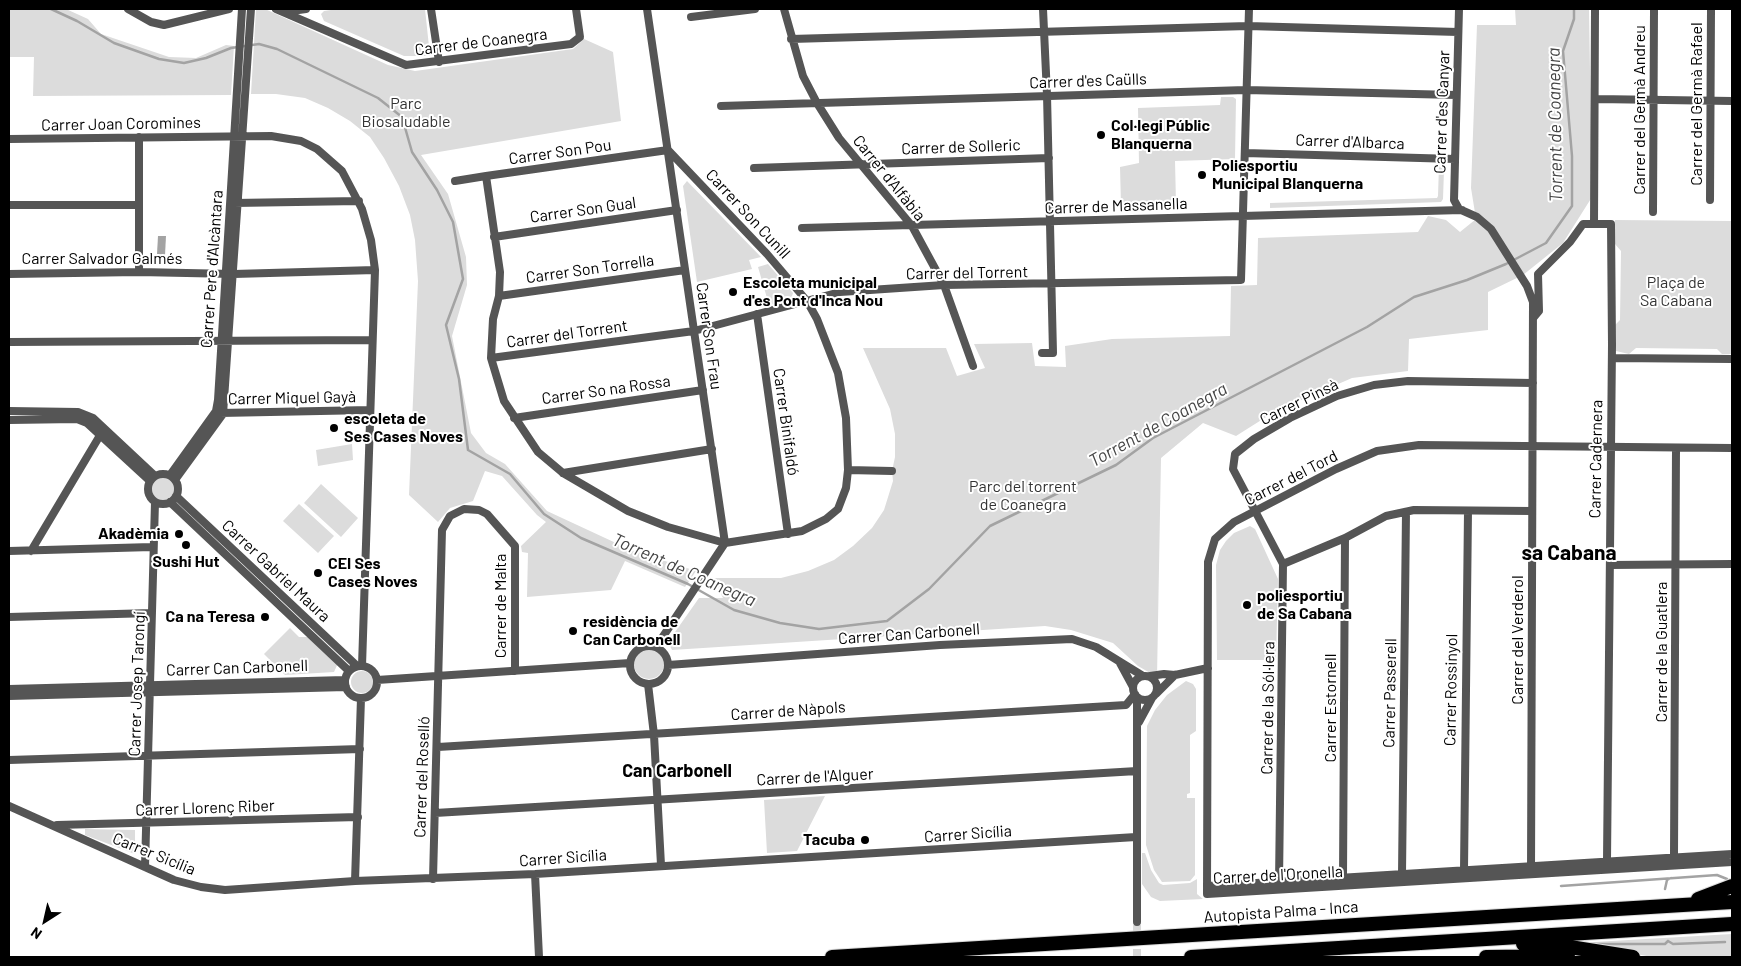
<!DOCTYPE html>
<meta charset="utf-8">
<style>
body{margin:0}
#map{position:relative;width:1741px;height:966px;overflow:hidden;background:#fff;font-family:Barlow,sans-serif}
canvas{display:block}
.frame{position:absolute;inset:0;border:10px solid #000;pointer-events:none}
.north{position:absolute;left:20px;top:896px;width:50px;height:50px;-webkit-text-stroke:4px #fff;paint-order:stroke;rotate:215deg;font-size:14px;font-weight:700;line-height:20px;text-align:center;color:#000}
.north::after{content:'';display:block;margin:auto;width:18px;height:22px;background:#000;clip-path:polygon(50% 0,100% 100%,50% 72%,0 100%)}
</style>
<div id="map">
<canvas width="1741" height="966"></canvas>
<div class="frame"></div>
<div class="north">N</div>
</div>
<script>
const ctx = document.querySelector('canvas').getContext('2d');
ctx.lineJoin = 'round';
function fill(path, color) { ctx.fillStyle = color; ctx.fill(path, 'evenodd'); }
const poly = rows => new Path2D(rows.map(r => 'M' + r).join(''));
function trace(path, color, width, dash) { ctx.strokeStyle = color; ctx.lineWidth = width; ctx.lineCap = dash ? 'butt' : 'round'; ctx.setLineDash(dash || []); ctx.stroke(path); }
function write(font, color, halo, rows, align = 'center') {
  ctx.font = font + ' Barlow,sans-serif'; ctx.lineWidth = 4; ctx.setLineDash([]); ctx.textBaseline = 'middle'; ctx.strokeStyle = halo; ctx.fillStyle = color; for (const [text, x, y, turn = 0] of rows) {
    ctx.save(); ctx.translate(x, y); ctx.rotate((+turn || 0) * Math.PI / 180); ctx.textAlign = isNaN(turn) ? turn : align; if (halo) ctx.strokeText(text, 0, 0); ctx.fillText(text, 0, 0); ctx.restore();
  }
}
const green = poly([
 [9,9,66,9,88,19,101,34,169,57,196,58,226,45,234,46,231,95,33,96,34,57,9,57],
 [256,9,265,9,388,65,415,71,573,49,584,39,613,52,621,121,421,155,448,194,466,257,467,285,452,336,471,433,486,453,505,464,547,511,631,550,696,571,685,587,625,561,611,590,527,597,528,553,522,552,521,546,546,522,537,515,502,476,485,471,473,501,450,508,438,522,409,495,418,281,415,240,410,215,399,186,384,158,370,137,350,121,328,108,305,98,276,94,251,94],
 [338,9,425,9,430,56,404,56,324,21,321,14,324,11],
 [1515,9,1589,9,1592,197,1563,243,1523,275,1488,292,1488,330,1409,339,1408,371,1352,378,1274,412,1236,436,1203,423,1161,458,1157,677,1138,666,1113,643,1071,630,1045,626,672,650,668,642,699,598,723,598,713,578,781,578,808,571,834,560,853,546,872,528,884,510,893,481,892,471,895,457,895,434,890,409,863,348,946,348,957,376,985,368,974,344,1032,343,1035,366,1066,367,1065,346,1112,339,1230,336,1231,286,1257,285,1258,238,1418,232,1428,216,1446,220,1460,232,1476,219,1471,188,1477,25,1516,25],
 [1221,97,1233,97,1236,99,1235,159,1175,161,1176,203,1121,205,1120,167,1139,163,1138,108,1220,105],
 [1439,165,1444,170,1443,199,1441,202,1270,208,1270,203,1437,198,1438,196],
 [687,181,761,257,749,260,752,269,697,282,683,186],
 [1615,220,1732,221,1732,354,1722,354,1717,349,1636,348,1629,354,1616,351,1615,325,1620,320,1621,251,1615,244],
 [768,264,793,293,791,299,769,305,758,267],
 [352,444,353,460,318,466,316,450],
 '152 489a11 11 0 1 1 22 0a11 11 0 1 1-22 0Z',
 [321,484,358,518,341,537,304,503],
 [299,504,334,536,318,553,283,521],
 [1250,526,1255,529,1278,579,1276,660,1217,660,1216,565,1220,550,1226,541,1234,533],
 [290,628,299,637,309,637,338,663,334,672,285,675,264,654],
 '634 664a15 15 0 1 1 30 0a15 15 0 1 1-30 0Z',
 '351 682a11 11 0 1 1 22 0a11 11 0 1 1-22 0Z',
 [1186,681,1193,684,1196,689,1196,731,1190,735,1190,793,1187,794,1187,798,1195,798,1195,875,1190,881,1162,882,1154,870,1146,845,1147,726,1155,710,1167,695],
 [825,796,797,851,767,853,764,800],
 [85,829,135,830,135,854,85,835],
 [1142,853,1145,853,1151,870,1159,883,1163,885,1190,883,1197,879,1197,894,1203,899,1160,901,1151,897,1142,884],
 [1732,934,1732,957,1652,957,1577,943]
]);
const water = poly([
 [158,236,166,236,165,255,157,254]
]);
const stream = poly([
 [51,9,77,21,114,43,159,59,184,63,206,58,231,48,259,44,277,49,378,98,402,117,412,152,437,190,453,222,463,279,446,325,459,379,468,450,510,474,544,514,581,538,688,584,734,610,780,623,819,629,887,621,929,589,990,526,1116,465,1153,438,1367,327,1414,297,1467,280,1506,264,1546,243,1572,206,1572,156,1563,51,1574,19,1574,9],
 [1561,886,1717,875,1727,879],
 [1665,889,1667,880,1671,878],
 [1668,941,1673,944,1725,942],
 [1594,944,1665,944,1668,941]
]);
const streetTunnel = poly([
 [1137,957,1137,922]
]);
const street = poly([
 [128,9,151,22,164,25,229,9],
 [276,9,406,65,571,44,580,37,576,9],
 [431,9,439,62],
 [647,9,725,543,656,647],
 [784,9,803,76,817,103,839,138,912,226,944,285,973,366],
 [1459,9,1454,200,1459,209,1477,217,1491,229,1527,286,1533,302,1531,873],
 [284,12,306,9],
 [691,17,755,9],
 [791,39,1248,26,1458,32],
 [1596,99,1732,101],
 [721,106,1246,90,1456,95],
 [9,139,271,136,301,141,317,149,342,171,362,209,371,240,375,270,362,666],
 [1245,153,1455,159],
 [754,168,1049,158],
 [455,181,486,176,668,150,767,254,807,301,817,319,838,373,846,418,848,470,846,488,838,509,826,519,802,531,725,543,668,527,628,511,563,473,538,452,504,401,491,358,493,319,499,296,500,272,486,176],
 [1710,200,1711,9],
 [234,203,359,201],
 [9,205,139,205],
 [1653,212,1654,9],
 [1594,224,1595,9],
 [802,228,1462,210],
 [494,237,677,210],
 [139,272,139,137],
 [9,274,139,272,234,274,375,270],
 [499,296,685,270],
 [757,314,788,534],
 [1534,317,1539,311,1538,274,1570,242,1583,224,1611,224,1612,345,1607,860],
 [9,342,372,340],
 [1042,353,1053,353,1047,95,1043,9],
 [491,358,694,331,840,292,944,285,1241,280,1249,9],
 [1612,358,1732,359],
 [9,411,78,412,93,418,155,476],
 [220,413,370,410],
 [514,418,703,390],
 [9,420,77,419,87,423,150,481],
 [1732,448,1419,445,1377,451,1336,469,1234,522,1215,539,1208,562,1207,894,1732,862],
 [848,470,892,471],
 [563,473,712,449],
 '148 489a15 15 0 1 1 30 0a15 15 0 1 1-30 0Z',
 [170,475,216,411,218,400,242,9],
 [175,480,223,414,251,9],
 [176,496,357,666],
 [170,502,349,671],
 [9,551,152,547],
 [31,551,102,432],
 [1283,564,1345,538,1386,516,1414,510,1532,511],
 [1610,565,1732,564],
 [9,617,152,613],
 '630 665a19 19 0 1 1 38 0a19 19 0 1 1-38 0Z',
 [1120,663,1133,687],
 [668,665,940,645,1072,639,1096,647,1143,676],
 '345 682a16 16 0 1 1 32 0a16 16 0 1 1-32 0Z',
 '1133 688a12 12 0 1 1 24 0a12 12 0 1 1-24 0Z',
 [1150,676,1164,674,1175,675,1208,668],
 [377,680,630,663],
 [648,684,654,735,661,865],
 [9,689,345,680],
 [1156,694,1175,675],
 [9,696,346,687],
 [1137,697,1137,922],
 [1139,722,1152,698],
 [438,747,1126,705,1135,694],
 [9,760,360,749],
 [9,806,174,880,201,887,225,890,355,881,535,874,1136,837],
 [435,813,1137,771],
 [57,825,358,817],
 [1674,856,1676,448],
 [145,867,155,502],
 [1464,870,1468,511],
 [535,874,539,957],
 [1402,874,1406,512],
 [1343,877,1345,538],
 [433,879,442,530,450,516,464,509,479,510,487,514,515,546,515,671],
 [355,881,361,698],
 [1279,882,1283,564,1233,469,1235,454,1254,439,1290,418,1337,396,1374,385,1408,381,1533,383],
 [1207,886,1732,854]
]);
const highway = poly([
 [1698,899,1732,886],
 [1523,944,1576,948,1633,957],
 [832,957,1732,902],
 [1191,957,1732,924],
 [1486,957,1568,956]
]);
const markers = [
 [1101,135,5,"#000"],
 [1202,175,5,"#000"],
 [733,292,5,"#000"],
 [334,428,5,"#000"],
 [179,534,5,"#000"],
 [186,545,5,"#000"],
 [318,573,5,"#000"],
 [1247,605,5,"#000"],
 [265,617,5,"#000"],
 [573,631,5,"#000"],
 [865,840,5,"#000"]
];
const streetNames = [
 ["Carrer de Coanegra",481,42,-7],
 ["Carrer d'es Caülls",1088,81,-2],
 ["Carrer del Germà Rafael",1697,104,-90],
 ["Carrer del Germà Andreu",1640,110,-90],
 ["Carrer d'es Canyar",1442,112,-88],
 ["Carrer Joan Coromines",121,124,-1],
 ["Carrer d'Albarca",1350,142,2],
 ["Carrer de Solleric",961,147,-2],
 ["Carrer Son Pou",560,152,-8],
 ["Carrer d'Alfàbia",889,178,51],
 ["Carrer de Massanella",1116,206,-2],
 ["Carrer Son Gual",583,210,-8],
 ["Carrer Son Cunill",748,214,47],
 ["Carrer Salvador Galmés",102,259],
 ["Carrer Pere d'Alcàntara",212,269,-86],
 ["Carrer Son Torrella",590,269,-8],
 ["Carrer del Torrent",967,273,-1],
 ["Carrer del Torrent",567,334,-8],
 ["Carrer Son Frau",709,336,82],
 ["Carrer So na Rossa",606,390,-8],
 ["Carrer Miquel Gayà",292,398,-1],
 ["Carrer Pinsà",1299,402,-26],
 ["Carrer Binifaldó",786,422,82],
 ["Carrer Cadernera",1596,459,-89],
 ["Carrer del Tord",1291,478,-27],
 ["Carrer Gabriel Maura",276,571,43],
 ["Carrer de Malta",501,606,-90],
 ["Carrer Can Carbonell",909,634,-4],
 ["Carrer del Verderol",1518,640,-90],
 ["Carrer de la Guatlera",1662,652,-90],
 ["Carrer Can Carbonell",237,668,-2],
 ["Carrer Josep Tarongí",137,684,-88],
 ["Carrer Rossinyol",1451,690,-89],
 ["Carrer Passerell",1390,693,-89],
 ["Carrer de la Sól·lera",1268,708,-89],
 ["Carrer Estornell",1331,708,-90],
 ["Carrer de Nàpols",788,711,-4],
 ["Carrer del Roselló",422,777,-88],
 ["Carrer de l'Alguer",815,777,-3],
 ["Carrer Llorenç Riber",205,808,-2],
 ["Carrer Sicília",968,834,-4],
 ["Carrer Sicília",154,854,22],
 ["Carrer Sicília",563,858,-4],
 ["Carrer de l'Oronella",1278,875,-3],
 ["Autopista Palma - Inca",1281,912,-4]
];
const parkNames = [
 ["Parc",406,104],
 ["Biosaludable",406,122],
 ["Plaça de",1676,283],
 ["Sa Cabana",1676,301],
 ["Parc del torrent",1023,487],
 ["de Coanegra",1023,505]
];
const poiNames = [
 ["Col·legi Públic",1111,126],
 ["Blanquerna",1111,144],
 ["Poliesportiu",1212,166],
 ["Municipal Blanquerna",1212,184],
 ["Escoleta municipal",743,283],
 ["d'es Pont d'Inca Nou",743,301],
 ["escoleta de",344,419],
 ["Ses Cases Noves",344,437],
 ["Akadèmia",169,534,"right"],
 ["Sushi Hut",186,562,"center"],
 ["CEI Ses",328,564],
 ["Cases Noves",328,582],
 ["poliesportiu",1257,596],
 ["de Sa Cabana",1257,614],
 ["Ca na Teresa",255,617,"right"],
 ["residència de",583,622],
 ["Can Carbonell",583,640],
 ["Tacuba",855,840,"right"]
];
const waterNames = [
 ["Torrent de Coanegra",1555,125,-91],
 ["Torrent de Coanegra",1158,425,-29],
 ["Torrent de Coanegra",684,570,24]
];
const neighbourhoodNames = [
 ["Can Carbonell",677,771]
];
const districtNames = [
 ["sa Cabana",1569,553]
];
fill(green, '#dcdcdc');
fill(water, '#a3a3a3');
trace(stream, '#a3a3a3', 2.5);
trace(streetTunnel, '#d9d9d9', 8, [8, 4]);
trace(highway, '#dbdbdb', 16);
trace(street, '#555', 8);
trace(highway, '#000', 14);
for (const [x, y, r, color] of markers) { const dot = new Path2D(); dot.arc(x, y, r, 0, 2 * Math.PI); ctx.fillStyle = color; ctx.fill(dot); trace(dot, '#fff', 2); }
write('16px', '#000', '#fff', streetNames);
write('16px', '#333', '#fff', parkNames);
write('bold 16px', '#000', '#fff', poiNames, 'left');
write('italic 18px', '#444', '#fff', waterNames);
write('bold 18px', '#000', '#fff', neighbourhoodNames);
write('bold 21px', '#000', '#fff', districtNames);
</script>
